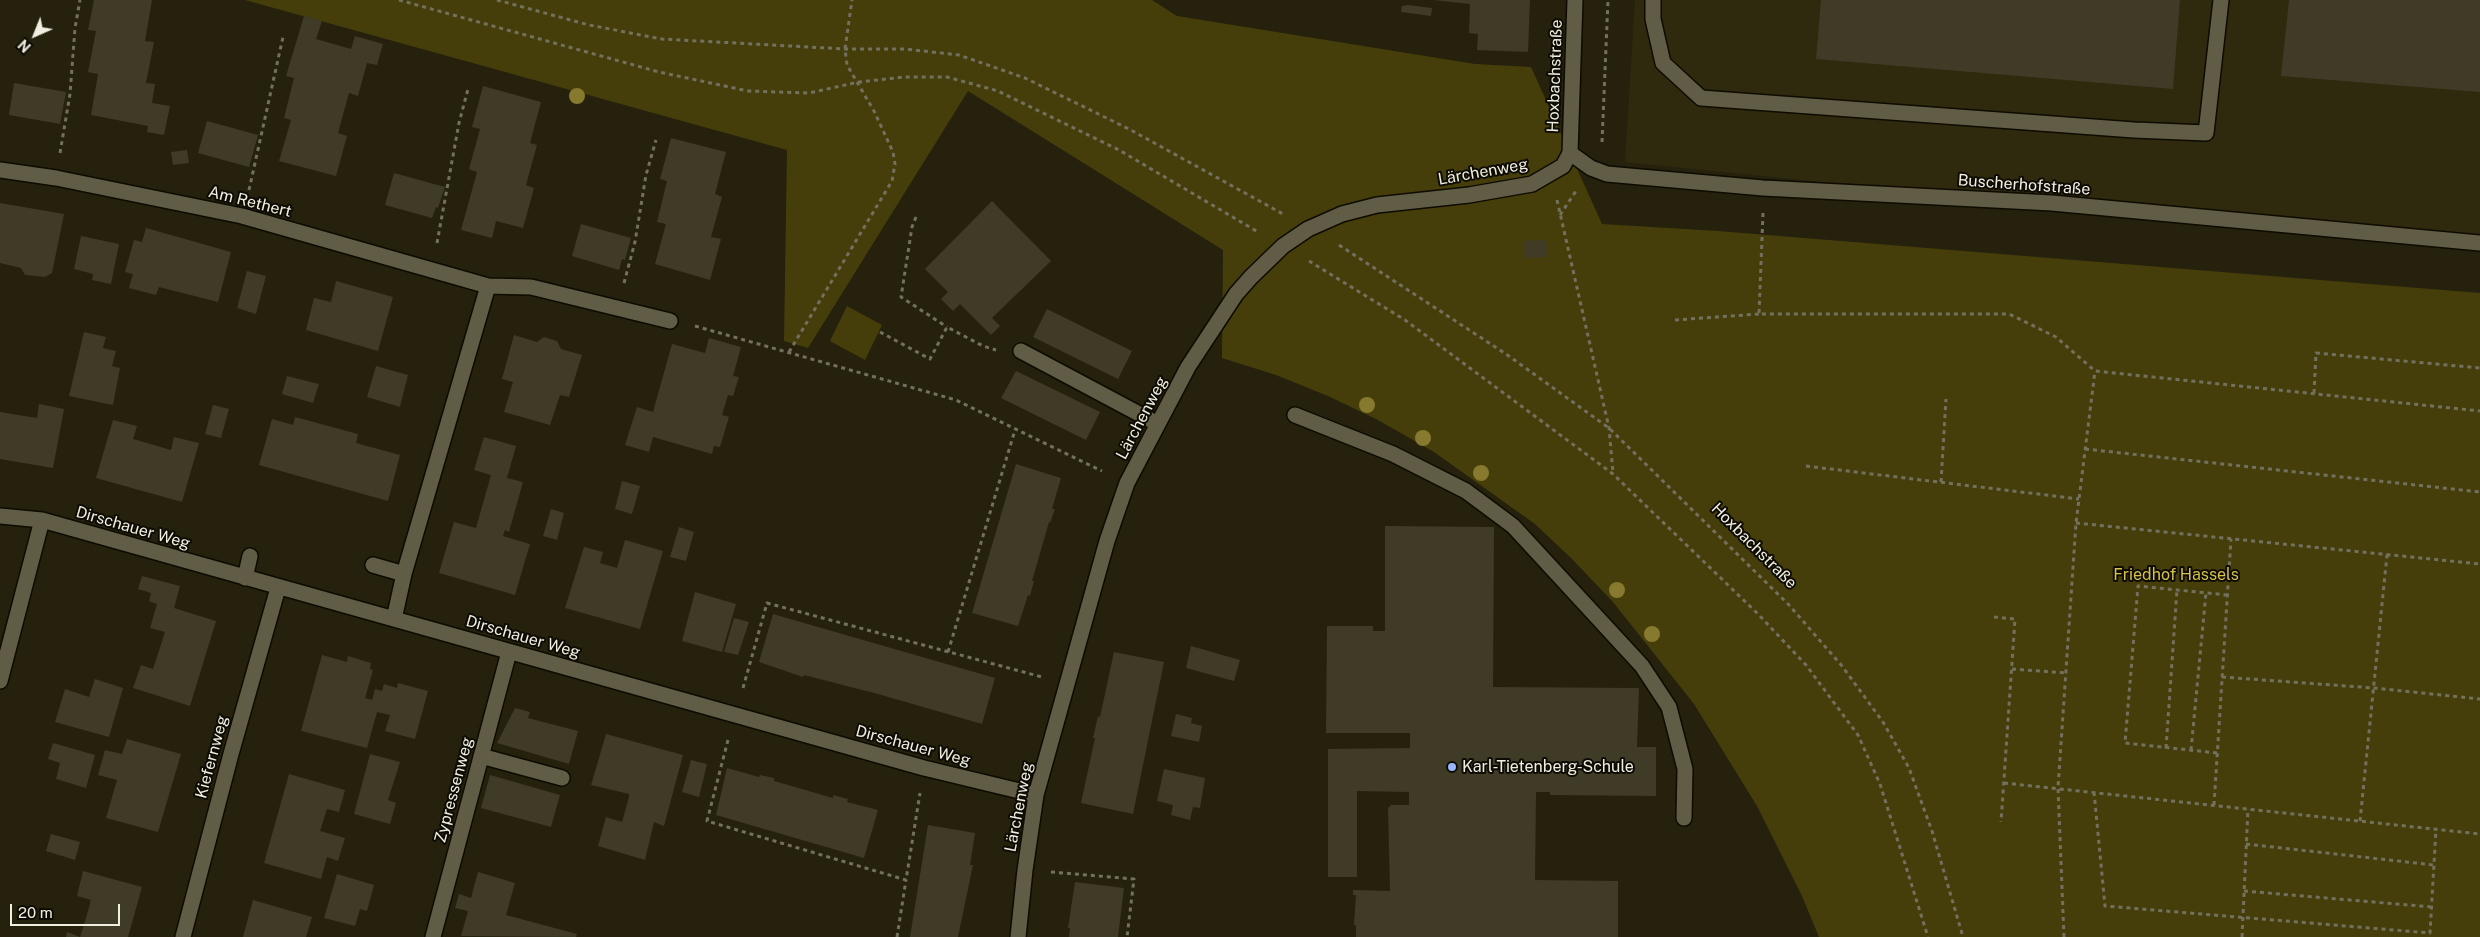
<!DOCTYPE html>
<meta charset="utf-8">
<style>
body{margin:0}
#map{position:relative;width:2480px;height:937px;overflow:hidden;background:#25210d;font-family:"Public Sans",sans-serif}
canvas{display:block}
.north{position:absolute;left:10px;top:10px;width:50px;height:50px;-webkit-text-stroke:4px #0d0b04;paint-order:stroke;rotate:224deg;font-size:14px;font-weight:700;line-height:20px;text-align:center;color:#f0eee1}
.north::after{content:'';display:block;margin:auto;width:18px;height:22px;background:#f0eee1;clip-path:polygon(50% 0,100% 100%,50% 72%,0 100%)}
.scale{position:absolute;left:10px;top:904px;width:110px;height:22px;box-sizing:border-box;border:2px solid #f0eee1;border-top:0;padding-left:6px;font-size:15px;line-height:18px;white-space:nowrap;color:#f0eee1;-webkit-text-stroke:4px #0d0b04;paint-order:stroke}
</style>
<div id="map">
<canvas width="2480" height="937"></canvas>
<div class="north">N</div>
<div class="scale">20 m</div>
</div>
<script>
const ctx = document.querySelector('canvas').getContext('2d');
ctx.lineJoin = 'round';
function fill(path, color) { ctx.fillStyle = color; ctx.fill(path, 'evenodd'); }
const poly = rows => new Path2D(rows.map(r => 'M' + r).join(''));
function trace(path, color, width, dash) { ctx.strokeStyle = color; ctx.lineWidth = width; ctx.lineCap = dash ? 'butt' : 'round'; ctx.setLineDash(dash || []); ctx.stroke(path); }
function write(font, color, halo, rows, align = 'center') {
  ctx.font = font + ' "Public Sans",sans-serif'; ctx.lineWidth = 4; ctx.setLineDash([]); ctx.textBaseline = 'middle'; ctx.strokeStyle = halo; ctx.fillStyle = color; for (const [text, x, y, turn = 0] of rows) {
    ctx.save(); ctx.translate(x, y); ctx.rotate((+turn || 0) * Math.PI / 180); ctx.textAlign = isNaN(turn) ? turn : align; if (halo) ctx.strokeText(text, 0, 0); ctx.fillText(text, 0, 0); ctx.restore();
  }
}
const built = poly([
 [1635,0,2480,0,2480,249,1625,162]
]);
const green = poly([
 [245,0,1152,0,1177,16,1475,64,1531,67,1602,224,1718,231,2480,293,2480,937,1819,937,1802,896,1757,806,1694,704,1613,602,1572,559,1535,524,1434,452,1376,419,1328,396,1276,375,1222,358,1223,250,968,91,808,348,784,341,787,150],
 [847,306,882,325,865,360,830,341]
]);
const building = poly([
 [94,0,152,0,145,41,154,42,146,83,155,84,152,103,170,106,164,135,147,132,148,126,91,115,98,74,88,72,96,31,88,30],
 [1433,0,1530,0,1528,52,1477,50,1478,34,1469,33,1470,4],
 [1821,0,2180,0,2173,89,1816,59],
 [2289,0,2480,0,2480,92,2281,76],
 [1408,5,1432,8,1431,16,1401,12,1402,6],
 [304,16,322,21,316,39,351,49,355,36,383,44,377,65,367,63,358,96,349,93,338,133,347,136,336,176,279,161,291,120,284,118,294,78,286,76],
 [14,83,66,92,60,124,9,115],
 [483,86,541,102,530,143,537,145,526,185,534,188,523,228,496,221,492,238,461,230,477,172,469,169,480,129,472,127],
 [207,121,258,135,249,167,198,153],
 [671,138,726,152,715,194,722,197,711,237,721,239,710,280,655,264,666,224,657,222,667,181,660,179],
 [187,150,189,163,173,165,171,152],
 [394,173,445,187,438,208,436,207,432,218,385,205],
 [992,201,1051,261,992,318,1000,326,991,335,960,304,953,311,941,299,948,292,925,269],
 [0,203,64,214,52,273,45,277,25,275,21,268,0,263],
 [581,224,631,238,625,260,622,259,619,270,572,256],
 [146,228,231,252,218,302,159,287,156,295,129,288,133,274,125,272,134,240,142,242],
 [81,236,119,244,111,284,92,280,93,274,74,269],
 [1546,240,1547,257,1525,258,1524,241],
 [247,271,266,276,256,314,237,308],
 [336,281,393,297,378,351,306,330,314,298,331,302],
 [1047,309,1132,351,1118,379,1033,337],
 [84,332,106,337,103,348,116,351,112,366,120,368,113,405,69,396],
 [514,335,537,342,544,337,557,341,561,349,582,355,569,397,560,395,550,425,504,412,513,382,502,379],
 [709,338,741,347,733,376,739,377,733,396,728,395,722,415,729,417,720,447,714,446,712,454,653,437,649,452,625,445,637,407,653,412,672,344,705,353],
 [376,366,408,375,400,407,367,397],
 [1016,371,1100,412,1086,440,1001,398],
 [287,376,319,384,313,403,282,394],
 [39,404,64,409,53,468,0,459,0,412,37,418],
 [213,405,229,409,221,438,205,434],
 [295,417,358,434,356,443,400,455,388,501,259,465,272,419,293,425],
 [113,420,137,426,133,439,171,450,174,437,199,443,182,502,96,478],
 [484,437,516,446,507,478,523,482,509,532,505,530,503,536,530,544,515,595,439,573,454,522,476,528,491,475,474,470],
 [1016,464,1061,478,1052,509,1055,509,1050,523,1049,522,1032,581,1034,581,1030,596,1028,595,1018,626,972,613],
 [622,481,640,486,632,514,615,509],
 [551,509,564,513,557,540,543,536],
 [1385,526,1494,527,1493,687,1639,688,1637,747,1656,747,1656,796,1550,795,1550,792,1536,792,1535,880,1618,881,1618,937,1356,937,1356,925,1354,925,1356,895,1353,895,1353,890,1390,891,1388,808,1391,805,1409,805,1409,792,1357,791,1357,877,1328,877,1328,749,1410,748,1410,733,1326,733,1327,626,1373,626,1373,631,1385,631],
 [679,527,694,532,686,561,670,557],
 [625,540,663,551,640,629,565,608,584,547,603,552,600,563,617,568],
 [142,576,180,586,174,608,216,621,190,706,133,688,141,665,153,669,165,632,150,628,157,604,149,601,151,593,138,589],
 [695,592,736,604,722,652,682,641],
 [773,614,995,678,982,724,878,694,804,675,803,677,759,662],
 [734,618,749,622,738,655,724,652],
 [1191,646,1240,660,1234,681,1186,668],
 [1114,652,1164,662,1133,814,1081,803,1095,738,1093,738,1098,716,1100,717],
 [322,655,347,662,348,656,371,663,370,669,373,670,365,698,372,700,375,689,382,691,384,684,397,688,398,683,428,691,415,739,385,731,390,715,377,712,367,748,301,731],
 [95,679,123,688,109,737,55,722,65,689,89,697],
 [515,708,530,712,528,718,578,731,569,764,497,743],
 [1176,714,1192,718,1191,723,1202,726,1199,742,1171,736],
 [606,734,683,755,664,826,654,822,645,860,598,846,606,817,622,822,629,797,629,794,591,785],
 [127,739,181,754,158,832,106,818,117,780,98,775,105,750,122,754],
 [53,743,95,755,86,788,56,779,60,763,48,759],
 [370,754,400,762,388,800,396,803,390,824,354,814],
 [691,760,707,764,699,797,682,792],
 [727,768,759,777,760,775,774,778,774,781,833,798,833,795,848,799,847,802,878,810,864,858,716,815],
 [1164,769,1205,778,1200,808,1193,807,1190,820,1171,815,1173,805,1157,801],
 [289,774,345,790,339,812,327,809,320,831,345,838,338,861,327,857,321,879,264,863],
 [490,775,560,795,551,827,481,808],
 [928,825,975,833,970,865,973,865,958,937,910,937],
 [51,834,80,842,75,860,46,851],
 [83,871,142,887,128,937,66,937,67,932,80,937,86,918,91,900,77,896],
 [478,872,515,883,506,915,577,934,576,937,461,936,468,911,455,908,459,894,471,898],
 [337,874,374,885,367,911,360,909,355,926,324,918],
 [1075,882,1124,888,1118,937,1069,937,1070,928,1068,928],
 [253,900,312,917,306,937,243,937]
]);
const path = poly([
 [399,0,659,72,748,91,809,93,859,82,904,77,947,77,998,91,1119,150,1258,232],
 [497,0,589,25,662,39,845,49,905,49,959,55,1025,78,1129,129,1283,214],
 [1602,142,1608,0],
 [60,153,70,94,75,28,80,0],
 [249,190,283,37],
 [1557,200,1609,428,1613,473],
 [1763,213,1759,314,2009,314,2056,337,2095,371,2480,411],
 [1560,215,1576,191],
 [916,217,912,227,901,297,947,327],
 [437,243,459,123,468,89],
 [1339,245,1506,354,1609,428,1789,605,1842,666,1883,722,1909,768,1932,831,1963,937],
 [1309,261,1405,320,1613,474,1758,614,1806,665,1858,735,1880,784,1928,937],
 [624,283,635,242,646,175,656,140],
 [1675,320,1759,314],
 [695,326,956,400,1102,471],
 [880,332,930,359,947,327,983,346,996,350],
 [789,352,892,181,895,164,893,152,874,111,847,65,845,49,852,0],
 [2314,393,2316,353,2480,368],
 [2085,449,2480,492],
 [1806,466,2079,499],
 [1941,482,1946,399],
 [2076,523,2480,564],
 [1994,617,2015,619,2001,822],
 [948,652,1015,430],
 [2012,669,2066,673],
 [2222,677,2374,688,2480,699],
 [743,688,767,603,1042,677],
 [728,740,707,821,906,880,920,793],
 [2166,748,2177,590],
 [2191,750,2206,593],
 [2217,753,2125,743,2138,586,2227,595],
 [2004,783,2480,834],
 [2094,792,2105,906,2430,933,2436,829],
 [2214,805,2231,539],
 [2360,821,2387,555],
 [2246,844,2434,865],
 [1051,872,1134,879,1127,937],
 [2244,891,2432,907],
 [897,937,906,880],
 [2064,937,2058,788,2076,523,2095,371],
 [2242,937,2248,809]
]);
const minor = poly([
 [1653,0,1653,19,1663,63,1701,98,2134,130,2206,133,2221,0],
 [1570,153,1591,168,1607,174,1763,188,2052,203,2480,243],
 [0,170,56,178,242,216,488,286,404,574,394,619],
 [488,286,531,287,670,321],
 [1021,351,1158,424],
 [1295,415,1393,454,1466,491,1513,526,1642,666,1669,707,1685,769,1684,818],
 [0,516,42,520,924,768,1036,795],
 [373,565,404,574],
 [245,578,250,556],
 [0,681,42,520],
 [481,756,562,778],
 [183,937,231,754,278,588],
 [433,937,509,652],
 [1018,937,1025,870,1036,795,1107,541,1127,483,1188,367,1236,294,1251,277,1283,246,1308,229,1342,214,1377,205,1469,195,1532,184,1563,166,1570,153,1575,0]
]);
const trees = [
 [577,96],
 [1367,405],
 [1423,438],
 [1481,473],
 [1617,590],
 [1652,634]
];
const markers = [
 [1452,767,5,"#99b5fd"]
];
const streetNames = [
 ["Hoxbachstraße",1555,76,-88],
 ["Lärchenweg",1483,172,-10],
 ["Buscherhofstraße",2024,185,4],
 ["Am Rethert",250,202,14],
 ["Lärchenweg",1142,418,-62],
 ["Dirschauer Weg",133,528,16],
 ["Hoxbachstraße",1754,546,45],
 ["Dirschauer Weg",523,637,16],
 ["Dirschauer Weg",913,746,15],
 ["Kiefernweg",212,757,-75],
 ["Zypressenweg",454,790,-75],
 ["Lärchenweg",1019,807,-79]
];
const parkNames = [
 ["Friedhof Hassels",2176,575]
];
const poiNames = [
 ["Karl-Tietenberg-Schule",1462,767]
];
fill(built, '#2f2a0e');
fill(green, '#463e0a');
fill(building, '#3f3b26');
trace(minor, '#0e0b00', 18);
trace(path, '#73705e', 3, [4, 4]);
trace(minor, '#605c46', 15);
ctx.fillStyle = '#87792e';
for (const [x, y] of trees) { ctx.beginPath(); ctx.arc(x, y, 8, 0, 2 * Math.PI); ctx.fill(); }
for (const [x, y, r, color] of markers) { const dot = new Path2D(); dot.arc(x, y, r, 0, 2 * Math.PI); ctx.fillStyle = color; ctx.fill(dot); trace(dot, '#0d0b04', 2); }
write('16px', '#f0eee1', '#0d0b04', streetNames);
write('16px', '#d7c149', '#0d0b04', parkNames);
write('16px', '#f0eee1', '#0d0b04', poiNames, 'left');
</script>
